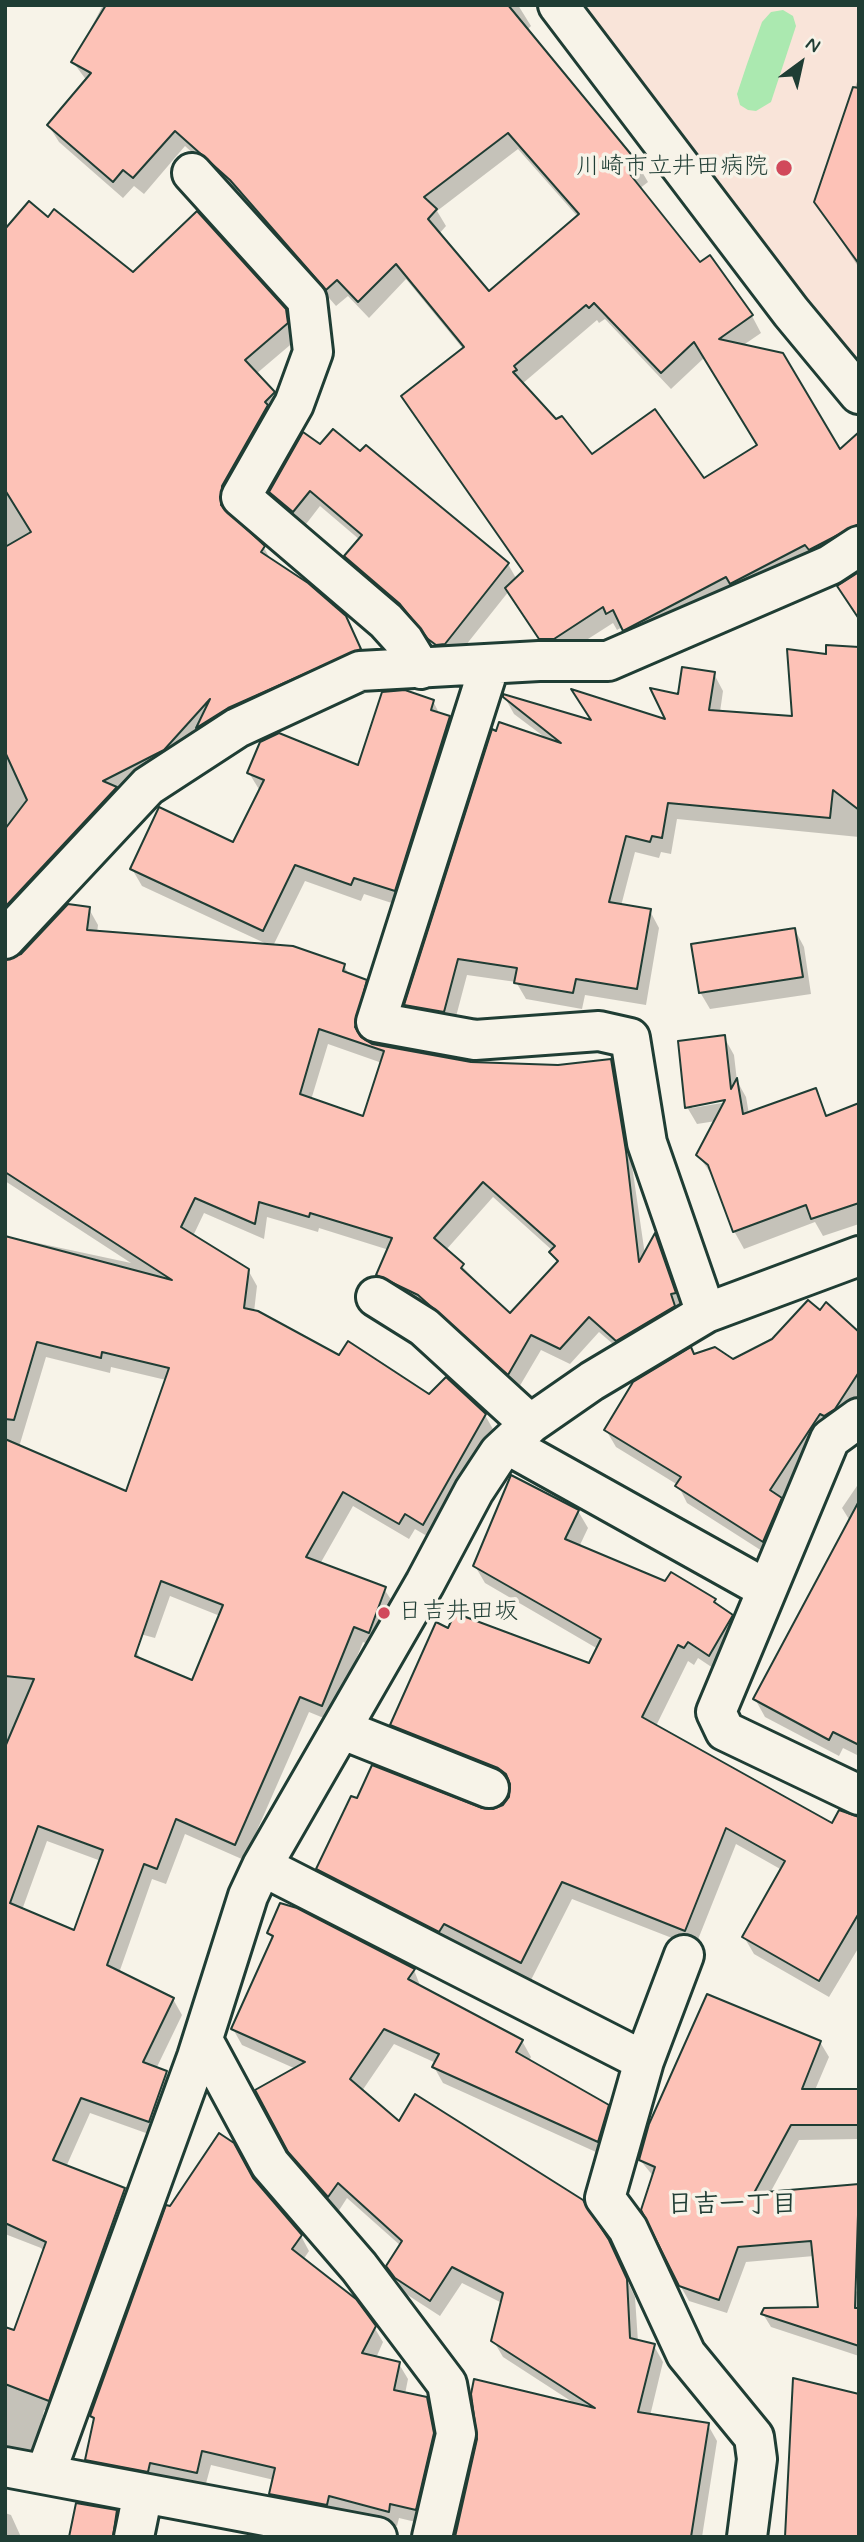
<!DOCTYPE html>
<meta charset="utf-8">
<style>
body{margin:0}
#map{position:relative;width:864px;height:2542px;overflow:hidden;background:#f7f3e8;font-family:Mynerve,sans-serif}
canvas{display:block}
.frame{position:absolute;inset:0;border:7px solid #1f3d34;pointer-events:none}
.north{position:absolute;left:766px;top:28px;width:70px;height:70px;-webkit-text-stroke:5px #f7f3e8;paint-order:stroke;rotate:33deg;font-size:19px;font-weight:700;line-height:28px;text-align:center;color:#1f3d34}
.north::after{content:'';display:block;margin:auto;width:24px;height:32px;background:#1f3d34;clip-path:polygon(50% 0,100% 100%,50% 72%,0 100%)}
</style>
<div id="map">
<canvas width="864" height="2542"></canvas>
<div class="frame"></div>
<div class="north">N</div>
</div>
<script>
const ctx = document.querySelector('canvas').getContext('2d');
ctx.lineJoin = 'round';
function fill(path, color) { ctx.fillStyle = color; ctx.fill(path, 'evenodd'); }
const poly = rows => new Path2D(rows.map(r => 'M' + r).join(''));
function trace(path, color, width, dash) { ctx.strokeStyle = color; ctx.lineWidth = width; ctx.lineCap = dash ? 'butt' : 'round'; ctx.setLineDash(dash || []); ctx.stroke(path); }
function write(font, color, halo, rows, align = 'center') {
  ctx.font = font + ' Mynerve,"Klee One",sans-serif'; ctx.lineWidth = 7; ctx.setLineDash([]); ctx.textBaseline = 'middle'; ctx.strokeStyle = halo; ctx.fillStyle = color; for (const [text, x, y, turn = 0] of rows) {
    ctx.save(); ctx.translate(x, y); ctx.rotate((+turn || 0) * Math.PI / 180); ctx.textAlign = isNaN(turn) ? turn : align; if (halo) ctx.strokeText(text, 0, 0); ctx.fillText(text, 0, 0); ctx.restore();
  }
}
const built = poly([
 [585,5,859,5,859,362,832,330]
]);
const green = poly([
 [783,10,793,16,796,26,771,102,756,111,748,110,740,105,737,94,747,64,762,22,771,12]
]);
const shadow = poly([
 [103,5,518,5,531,26,527,30,638,165,648,182,639,189,700,264,710,257,752,316,761,333,742,346,840,452,859,445,859,545,634,647,622,627,617,630,613,623,563,655,550,655,509,591,454,660,447,661,412,621,356,573,346,557,360,540,320,506,303,528,281,509,271,492,304,434,508,564,517,580,524,573,464,350,406,279,369,318,348,296,336,306,241,197,185,146,144,194,134,186,123,198,59,142,49,126,87,81,73,62],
 [518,149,578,217,489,294,439,234,446,226,437,211],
 [605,319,671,389,705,357,759,446,704,480,592,457,522,384,597,320,599,323],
 [859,76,859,268,816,202],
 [48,219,133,274,285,311,294,327,296,340,256,374,283,409,230,503,229,515,264,548,271,560,345,617,369,665,237,724,5,932,5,232],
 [859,649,859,837,677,819,671,854,661,852,659,858,635,852,621,906,650,911,659,928,646,1005,585,995,582,1009,526,999,516,982,467,975,453,1028,416,1021,406,1005,547,739,514,714,504,696,590,722,668,722,680,696,714,674,723,691,720,712,793,717,828,656],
 [433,701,440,715,449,718,459,735,404,907,364,894,361,901,305,881,273,946,344,966,350,976,365,981,375,997,364,1041,372,1045,471,1063,516,1068,610,1060,619,1076,645,1255,655,1237,683,1309,627,1356,599,1332,570,1364,541,1350,518,1389,388,1291,378,1275,389,1250,319,1228,318,1232,267,1217,264,1239,204,1213,193,1236,248,1270,257,1286,254,1312,340,1358,429,1396,485,1415,494,1431,432,1539,415,1529,409,1539,353,1506,320,1564,384,1589,394,1604,378,1648,363,1642,331,1721,309,1712,244,1860,185,1834,166,1884,152,1879,119,1973,173,1999,182,2015,156,2069,166,2073,175,2089,157,2137,90,2113,66,2167,123,2190,133,2205,58,2415,44,2410,35,2458,5,2453,5,2328,15,2332,44,2253,41,2248,5,2234,5,1638,136,1651,142,1661,193,1683,220,1616,170,1596,155,1638,5,1598,5,1236,131,1263,5,1181,5,962,13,961,68,906,89,909,98,925,97,933,271,946,142,886,132,869,234,845,260,791,249,773,359,768],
 [328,1044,382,1063,364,1118,311,1100],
 [493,1197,553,1251,551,1253,558,1264,510,1315,446,1250],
 [46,1357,110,1373,111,1367,166,1380,127,1493,19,1447],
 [47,1841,101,1861,75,1932,22,1910],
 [795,930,804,947,811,994,710,1009,700,992],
 [724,1037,734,1055,737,1081,746,1097,749,1114,815,1091,828,1117,859,1105,859,1224,823,1236,815,1222,744,1249,734,1231,714,1178,698,1155,716,1121,697,1124,687,1107],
 [733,1097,734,1101,692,1108,692,1105],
 [820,1312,859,1334,859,1418,773,1558,687,1503,678,1485,616,1447,606,1430,694,1356,733,1361],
 [859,1483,859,1756,843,1748,839,1756,765,1717,755,1699,850,1521,842,1508],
 [578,1511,588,1528,579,1547,714,1600,719,1608,732,1616,742,1634,719,1672,698,1658,694,1665,688,1661,656,1726,832,1825,859,1818,859,1947,829,1997,754,1954,744,1937,782,1870,736,1844,695,1947,572,1899,531,1980,454,1940,449,1948,328,1886,318,1869,481,1810,493,1811,504,1806,511,1797,509,1785,402,1742,392,1725,449,1630,590,1666,598,1649,485,1583,475,1566],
 [269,1933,414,1970,421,1988,522,2041,531,2057,529,2061,608,2106,617,2122,607,2157,443,2083,434,2067,436,2063,394,2044,362,2091,400,2124,608,2241,635,2297,638,2342,654,2346,663,2362,650,2416,708,2425,717,2441,702,2537,459,2537,577,2405,503,2357,493,2340,502,2303,462,2283,440,2316,406,2294,388,2266,401,2246,347,2198,338,2212,300,2168,290,2151,296,2069,242,2045,233,2029,273,1940],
 [820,2042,829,2057,815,2090,859,2090,859,2139,799,2140,770,2193,859,2185,859,2264,823,2272,814,2256,746,2262,727,2313,689,2301,680,2285,654,2177,640,2160],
 [253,2180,301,2236,309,2251,303,2260,374,2327,383,2342,376,2358,399,2364,408,2379,405,2394,426,2399,435,2414,441,2450,424,2524,399,2518,397,2526,337,2510,279,2509,271,2494,274,2480,211,2465,205,2487,96,2475,87,2460,95,2421,92,2416],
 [854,2288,859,2295,859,2356,771,2327,763,2314,820,2309],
 [116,2512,125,2527,123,2537,71,2537],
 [5,2513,11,2515,21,2537,5,2537]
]);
const building = poly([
 [106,5,508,5,639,164,629,173,700,262,710,255,753,315,719,339,783,353,840,449,859,432,859,524,809,550,805,545,730,584,726,577,623,631,613,610,606,614,603,607,554,639,539,639,505,588,523,571,401,396,464,347,396,264,358,302,337,280,326,290,230,180,175,131,133,178,123,170,113,182,47,125,91,73,71,62,106,5],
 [508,133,579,214,489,291,428,219,437,209,424,197,508,133],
 [594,303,661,373,694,342,757,445,704,478,655,409,592,454,562,416,556,419,513,372,517,370,514,366,586,305,589,308,594,303],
 [853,87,859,88,859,264,814,202,853,87],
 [29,201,48,217,54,209,133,272,197,211,286,309,288,323,245,360,275,392,265,402,268,405,222,486,221,505,265,546,261,552,308,583,346,616,361,649,228,708,196,728,210,699,164,750,103,781,117,787,5,907,5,829,27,800,5,752,5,547,31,532,5,490,5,229,29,201],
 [333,429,360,451,366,445,509,563,445,644,436,645,428,639,400,604,344,556,362,535,310,491,293,512,269,492,303,432,320,444,333,429],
 [859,572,859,619,837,586,859,572],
 [826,645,859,647,859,810,833,790,830,818,668,803,662,838,652,836,650,842,626,836,609,902,651,909,637,989,576,979,573,993,514,983,517,968,458,959,444,1012,404,1005,492,729,496,731,499,722,561,743,503,697,503,694,591,720,571,689,665,719,650,688,678,694,682,667,715,672,709,710,792,716,787,649,826,654,826,645],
 [405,690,434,700,431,710,450,716,395,891,354,878,351,885,295,865,263,931,130,869,159,807,233,842,264,780,247,773,260,742,279,733,358,765,382,692,405,690],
 [68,904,90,907,87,930,293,946,345,964,343,971,367,980,355,1027,361,1037,372,1044,471,1062,558,1065,611,1059,626,1151,639,1262,655,1233,676,1293,671,1294,675,1306,616,1341,589,1317,560,1349,531,1335,508,1375,418,1295,376,1275,392,1238,310,1213,309,1217,259,1202,255,1224,195,1198,181,1227,249,1269,244,1308,258,1311,339,1355,348,1341,429,1394,446,1377,486,1414,423,1525,405,1514,399,1524,343,1492,306,1557,386,1587,369,1633,354,1627,322,1706,300,1697,235,1845,176,1819,157,1869,144,1864,107,1965,174,1998,143,2062,167,2071,149,2122,81,2098,53,2160,125,2188,49,2401,5,2384,5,2327,14,2330,46,2242,5,2223,5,1747,34,1679,5,1676,5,1439,126,1491,169,1368,102,1352,101,1358,37,1342,14,1420,5,1419,5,1236,172,1280,5,1172,5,960,21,954,68,904],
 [319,1029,384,1051,363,1116,300,1094,319,1029],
 [483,1182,555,1246,549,1252,558,1261,510,1313,461,1268,464,1264,434,1238,483,1182],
 [161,1581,223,1605,192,1680,135,1656,161,1581],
 [38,1826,103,1850,74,1930,10,1903,38,1826],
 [795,928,803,977,699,993,691,944,795,928],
 [725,1035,731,1089,737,1078,743,1114,816,1088,826,1116,859,1103,859,1203,811,1219,806,1205,733,1232,708,1165,696,1155,725,1100,685,1108,678,1041,725,1035],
 [808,1300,820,1310,826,1302,859,1332,859,1372,835,1409,824,1416,820,1414,770,1490,782,1498,763,1542,675,1486,681,1477,604,1430,633,1382,691,1347,694,1354,715,1347,733,1359,772,1339,808,1300],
 [511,1475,579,1510,565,1539,665,1581,671,1572,716,1599,714,1602,733,1615,709,1656,688,1642,684,1648,678,1645,642,1717,832,1823,839,1810,859,1817,859,1913,819,1981,742,1937,785,1861,726,1828,685,1931,562,1882,521,1963,444,1924,439,1932,316,1869,351,1796,357,1798,372,1765,482,1808,493,1809,503,1805,509,1797,510,1784,506,1774,498,1768,390,1725,436,1622,448,1628,455,1613,589,1663,601,1639,473,1566,511,1475],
 [859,1501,859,1745,833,1732,829,1740,753,1699,859,1501],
 [280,1903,297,1908,415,1969,408,1979,523,2040,516,2052,609,2105,598,2142,432,2067,439,2054,384,2029,350,2079,399,2121,415,2094,583,2200,609,2240,627,2279,630,2338,655,2344,638,2412,709,2423,691,2537,455,2537,477,2439,471,2394,474,2379,595,2408,491,2341,503,2293,452,2267,430,2301,395,2278,386,2266,402,2241,338,2183,328,2197,288,2152,255,2090,305,2062,231,2029,273,1936,267,1933,280,1903],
 [707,1994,821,2041,802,2089,859,2089,859,2125,791,2125,754,2193,859,2184,855,2308,859,2308,859,2346,761,2314,764,2308,818,2307,811,2241,738,2247,719,2300,679,2286,641,2210,655,2167,639,2160,649,2124,707,1994],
 [219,2133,234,2143,253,2178,302,2235,292,2249,356,2299,376,2326,362,2353,400,2362,394,2390,427,2397,434,2433,416,2510,390,2504,389,2512,329,2496,327,2505,269,2494,275,2468,202,2451,197,2473,150,2463,148,2472,85,2460,94,2418,90,2416,166,2205,170,2206,219,2133],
 [793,2378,859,2394,859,2537,785,2537,793,2378],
 [76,2503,117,2510,113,2537,69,2537,76,2503]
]);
const minor = poly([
 [558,5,791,312,859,394],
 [192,173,307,300,313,352,294,404,241,497,386,621,404,641,421,669],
 [490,664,376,1022,475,1040,599,1031,630,1038,647,1143,706,1313],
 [5,939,148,786,237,728,360,671,539,661,608,661,830,565,859,546],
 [376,1297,424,1327,530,1424],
 [859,1418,830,1439,716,1712,725,1731,859,1795],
 [508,1445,766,1589],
 [341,1729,489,1788],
 [262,1866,644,2061],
 [684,1955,644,2061,605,2198,628,2229,686,2354,754,2437,757,2459,747,2537],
 [203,2040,270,2164,359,2267,447,2384,456,2434,432,2537],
 [5,2467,377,2537],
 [46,2472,197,2057,248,1896,262,1866,425,1583,474,1491,499,1453,530,1424,592,1381,706,1313,859,1256],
 [134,2537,143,2493]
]);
const markers = [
 [784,168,9,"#d1495b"],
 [384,1613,7,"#d1495b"]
];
const poiNames = [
 ["川崎市立井田病院",768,168],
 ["日吉井田坂",398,1613,"left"]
];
const neighbourhoodNames = [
 ["日吉一丁目",732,2207]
];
fill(built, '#f9e4d9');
fill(green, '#abe9b0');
fill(shadow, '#0003');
fill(building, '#fdc2b7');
trace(building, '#1f3d34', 2);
trace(minor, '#1f3d34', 44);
trace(minor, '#f7f3e8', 38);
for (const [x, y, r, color] of markers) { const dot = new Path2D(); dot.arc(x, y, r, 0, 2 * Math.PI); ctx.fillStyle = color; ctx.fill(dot); trace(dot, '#f7f3e8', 2.5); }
write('24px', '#1f3d34', '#f7f3e8', poiNames, 'right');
write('bold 26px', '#1f3d34', '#f7f3e8', neighbourhoodNames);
</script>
